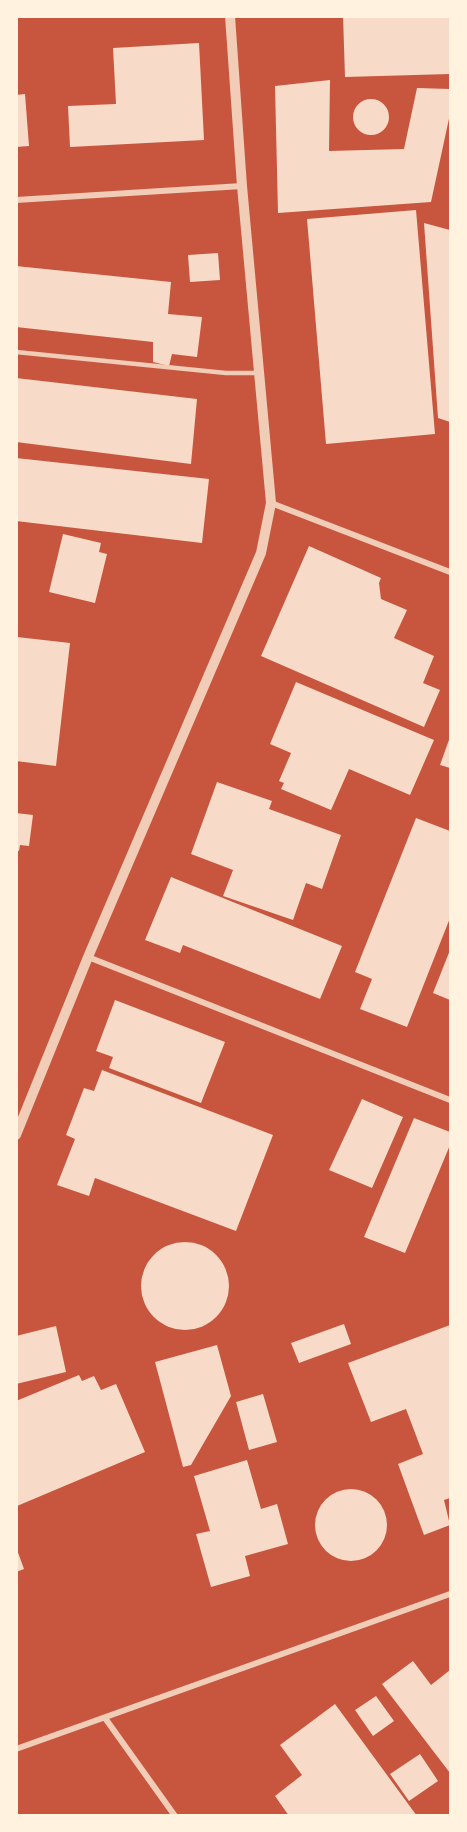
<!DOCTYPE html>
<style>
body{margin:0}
#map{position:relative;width:467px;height:1832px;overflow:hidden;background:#c8553d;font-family:Cabin,sans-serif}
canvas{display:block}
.frame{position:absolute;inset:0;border:18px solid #fff3e0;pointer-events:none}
</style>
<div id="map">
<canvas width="467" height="1832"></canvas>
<div class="frame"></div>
</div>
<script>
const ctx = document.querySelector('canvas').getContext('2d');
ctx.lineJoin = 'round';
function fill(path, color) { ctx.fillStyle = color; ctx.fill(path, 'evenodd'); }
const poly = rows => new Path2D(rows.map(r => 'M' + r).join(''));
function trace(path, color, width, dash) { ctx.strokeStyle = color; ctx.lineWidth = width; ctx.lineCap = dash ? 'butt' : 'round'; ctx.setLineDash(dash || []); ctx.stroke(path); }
const building = poly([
 [343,16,450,16,450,74,345,77],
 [199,43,204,140,70,147,68,106,116,104,113,48],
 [330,80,329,151,404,149,417,88,450,89,450,114,431,202,278,213,275,86],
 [25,94,29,146,16,147,16,95],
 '353 117a18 18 0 1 1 36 0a18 18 0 1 1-36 0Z',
 [416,210,435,434,326,444,307,219],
 [424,223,450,230,450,422,438,418],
 [218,253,220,280,190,282,188,255],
 [16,266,171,282,168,314,202,317,197,357,172,354,169,366,153,362,153,342,16,327],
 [16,378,197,399,191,464,16,442],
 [16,458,209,479,202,543,16,521],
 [63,534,101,543,99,552,107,554,95,603,49,592],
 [309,546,381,578,379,583,381,599,407,610,394,638,434,656,423,683,440,690,424,727,261,656],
 [17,637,70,643,56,766,16,761],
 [296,682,434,740,410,795,349,769,331,810,281,789,284,783,279,781,291,753,270,744],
 [450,737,450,768,440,765],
 [217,782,272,801,269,809,341,835,322,889,306,883,293,920,223,896,233,870,191,854],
 [16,813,33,815,29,846,20,845,19,851,16,850],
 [416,818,450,831,450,918,407,1027,360,1009,372,979,355,972],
 [171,877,342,946,320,999,183,945,180,953,145,940],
 [450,950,450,1000,433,993],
 [115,1000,225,1042,201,1103,109,1068,113,1057,96,1051],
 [102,1070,273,1135,236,1231,95,1178,89,1196,57,1185,75,1139,66,1135,84,1088,94,1091],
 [362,1099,403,1117,372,1188,329,1170],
 [414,1118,450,1132,450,1145,405,1253,364,1237],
 '141 1286a44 44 0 1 1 88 0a44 44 0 1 1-88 0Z',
 [344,1324,351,1344,299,1363,291,1343],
 [450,1325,450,1498,444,1500,450,1525,424,1535,398,1464,423,1454,406,1409,371,1422,348,1363],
 [56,1326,66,1372,16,1384,16,1336],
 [217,1345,231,1396,191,1465,183,1467,155,1362],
 [79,1375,82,1381,94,1376,101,1390,116,1384,145,1452,17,1506,16,1401],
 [263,1394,277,1442,249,1450,236,1402],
 [247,1460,261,1509,277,1504,288,1544,245,1556,250,1576,211,1587,196,1534,210,1531,194,1476],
 '315 1525a36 36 0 1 1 72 0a36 36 0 1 1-72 0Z',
 [16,1547,24,1569,16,1572],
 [413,1661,431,1685,450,1670,450,1773,382,1684],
 [376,1696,394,1721,373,1736,355,1710],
 [335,1704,417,1816,289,1816,275,1796,302,1775,280,1745],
 [420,1754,438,1781,409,1801,390,1774]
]);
const service = poly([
 [16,352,226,373,259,373]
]);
const minor = poly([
 [16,200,242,186],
 [271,503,450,572],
 [88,957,450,1100],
 [105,1718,175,1816],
 [16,1749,450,1594]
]);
const tertiary = poly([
 [16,1135,88,957,261,553,271,503,242,186,230,16]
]);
fill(building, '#f7dbc8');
trace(service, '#f1ccb7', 4.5);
trace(minor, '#f1ccb7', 6);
trace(tertiary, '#f1ccb7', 10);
</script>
